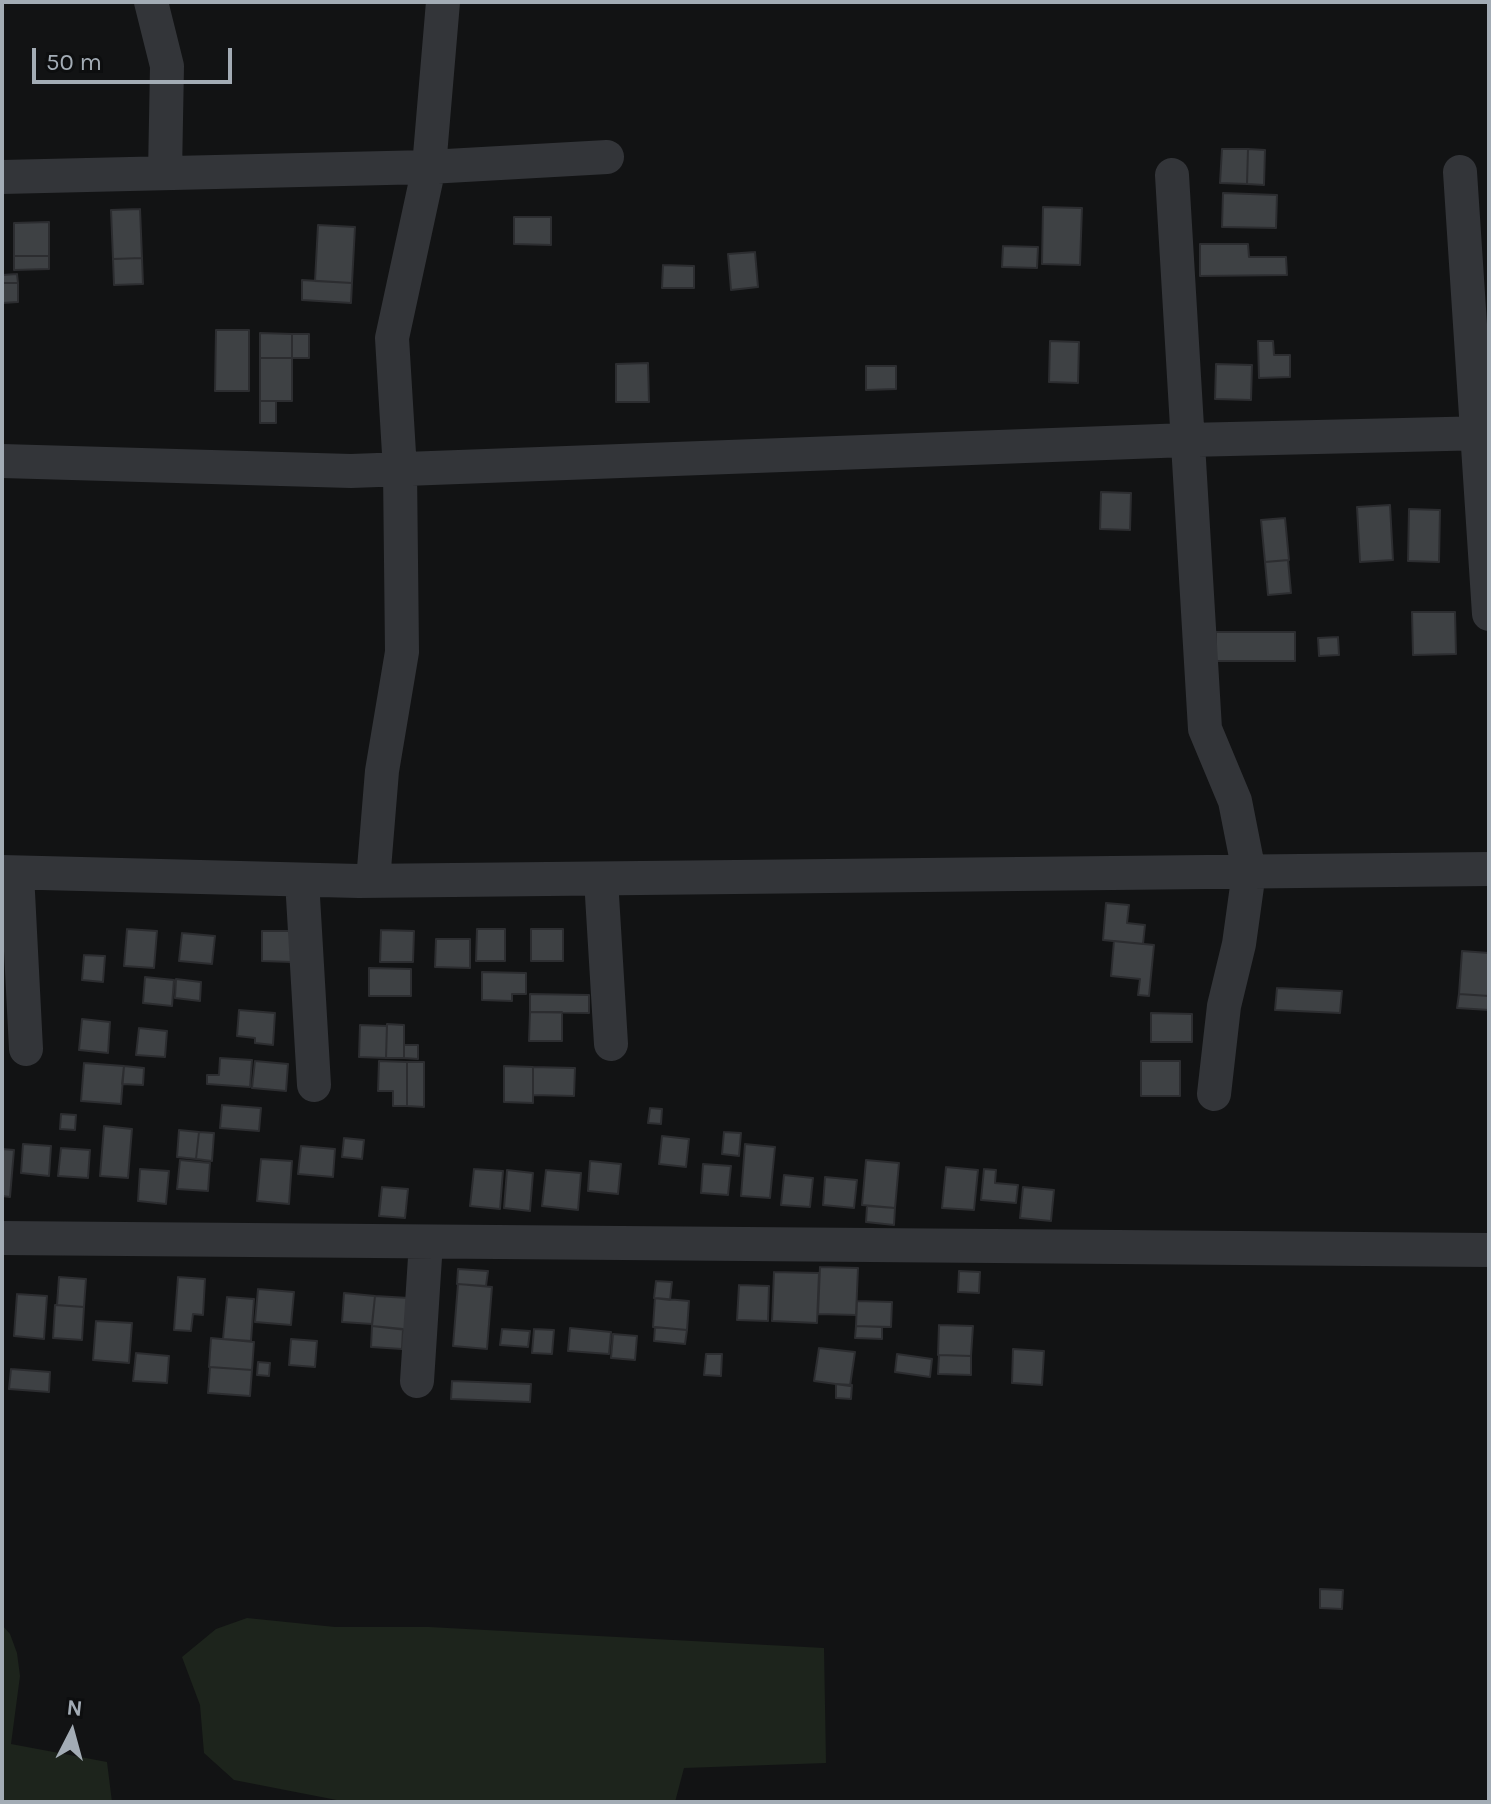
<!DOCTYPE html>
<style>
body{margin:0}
#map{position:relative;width:1491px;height:1804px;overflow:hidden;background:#121314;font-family:Karla,sans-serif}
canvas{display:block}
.frame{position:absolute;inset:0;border:4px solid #a3acb5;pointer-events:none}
.north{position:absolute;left:32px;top:1692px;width:80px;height:80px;-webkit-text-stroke:6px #0d0e0f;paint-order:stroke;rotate:6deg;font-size:22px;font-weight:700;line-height:32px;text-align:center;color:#a3acb5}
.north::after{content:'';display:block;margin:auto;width:28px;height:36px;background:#a3acb5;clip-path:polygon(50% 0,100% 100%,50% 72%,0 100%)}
.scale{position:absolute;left:32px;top:48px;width:200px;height:36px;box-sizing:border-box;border:4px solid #a3acb5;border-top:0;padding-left:10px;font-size:24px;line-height:28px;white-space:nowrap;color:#a3acb5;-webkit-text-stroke:6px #0d0e0f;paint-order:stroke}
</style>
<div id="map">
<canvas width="1491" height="1804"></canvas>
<div class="frame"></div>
<div class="north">N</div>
<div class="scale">50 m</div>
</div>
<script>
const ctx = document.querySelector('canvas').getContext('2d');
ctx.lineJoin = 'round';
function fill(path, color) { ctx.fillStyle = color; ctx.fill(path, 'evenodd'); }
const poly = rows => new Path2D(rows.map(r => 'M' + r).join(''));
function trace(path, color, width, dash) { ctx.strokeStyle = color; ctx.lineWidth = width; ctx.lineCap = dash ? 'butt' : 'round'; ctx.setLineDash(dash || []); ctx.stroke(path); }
const green = poly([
 [247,1618,335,1627,429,1627,824,1648,826,1763,684,1768,675,1802,347,1802,234,1780,204,1753,200,1705,182,1657,216,1629],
 [2,1625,10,1634,17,1653,20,1676,11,1744,107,1762,112,1802,2,1802]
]);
const building = poly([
 [1222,149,1248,149,1247,184,1220,183,1222,149],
 [1248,149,1265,150,1264,185,1247,184,1248,149],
 [1223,193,1277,195,1276,228,1222,227,1223,193],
 [1043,207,1082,208,1080,265,1042,264,1043,207],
 [140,209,142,258,113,259,111,210,140,209],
 [514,217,551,217,551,245,514,244,514,217],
 [49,222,49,256,14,256,14,223,49,222],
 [318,225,355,227,352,283,315,281,318,225],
 [1200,244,1248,244,1249,257,1286,257,1287,275,1200,276,1200,244],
 [1003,246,1038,247,1037,268,1002,267,1003,246],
 [755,252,758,287,731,290,728,254,755,252],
 [14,256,49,256,49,269,14,270,14,256],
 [142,258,143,284,114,285,113,259,142,258],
 [663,265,694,266,694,288,662,288,663,265],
 [17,274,18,283,2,283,2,275,17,274],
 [302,280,352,283,351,303,302,300,302,280],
 [2,283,18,283,18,302,2,303,2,283],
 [216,330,249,330,249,391,215,391,216,330],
 [260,333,292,334,292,358,260,358,260,333],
 [292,334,309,334,309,358,292,358,292,334],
 [1050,341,1079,342,1078,383,1049,382,1050,341],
 [1258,341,1273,341,1274,355,1290,355,1290,377,1259,378,1258,341],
 [260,358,292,358,292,401,260,401,260,358],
 [648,363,649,402,616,402,616,364,648,363],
 [1216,364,1252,365,1251,400,1215,399,1216,364],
 [866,366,896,366,896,389,866,390,866,366],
 [260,401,276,401,276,423,260,423,260,401],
 [1101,492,1131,493,1130,530,1100,529,1101,492],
 [1390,505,1393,560,1360,562,1357,507,1390,505],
 [1409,509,1440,510,1439,562,1408,561,1409,509],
 [1285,518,1289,560,1265,562,1261,520,1285,518],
 [1288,560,1291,593,1268,595,1265,562,1288,560],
 [1412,612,1455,612,1456,654,1413,655,1412,612],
 [1216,632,1295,632,1295,661,1216,661,1216,632],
 [1338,637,1339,655,1319,656,1318,638,1338,637],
 [1106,903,1129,905,1127,923,1145,925,1143,944,1103,940,1106,903],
 [127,929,157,931,154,968,124,966,127,929],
 [477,929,505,929,505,961,476,961,477,929],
 [531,929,563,929,563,961,531,961,531,929],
 [381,930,414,931,413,962,380,962,381,930],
 [262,931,292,931,292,962,262,961,262,931],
 [182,933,215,936,212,964,179,961,182,933],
 [436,939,470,939,470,968,435,967,436,939],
 [1114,941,1154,945,1149,996,1138,995,1140,979,1111,976,1114,941],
 [1462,951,1489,953,1489,996,1459,994,1462,951],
 [84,955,105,956,103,982,82,980,84,955],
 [369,968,411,969,411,996,369,996,369,968],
 [482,972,526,973,526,994,512,994,512,1001,482,1000,482,972],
 [145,977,174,980,172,1006,143,1003,145,977],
 [176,979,201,982,200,1001,175,998,176,979],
 [1277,988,1342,991,1340,1013,1275,1010,1277,988],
 [530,994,589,995,589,1013,530,1012,530,994],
 [1459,994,1489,996,1489,1010,1457,1008,1459,994],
 [239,1010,275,1013,273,1045,255,1043,255,1038,237,1036,239,1010],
 [530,1012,562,1012,562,1041,529,1041,530,1012],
 [1151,1013,1192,1014,1192,1042,1151,1042,1151,1013],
 [82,1019,110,1022,108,1053,79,1050,82,1019],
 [387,1024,404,1025,404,1058,386,1058,387,1024],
 [360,1025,387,1026,386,1058,359,1057,360,1025],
 [139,1028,167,1031,165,1057,136,1055,139,1028],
 [404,1045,418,1045,418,1059,404,1058,404,1045],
 [220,1058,252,1060,250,1087,207,1084,207,1075,219,1075,220,1058],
 [255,1061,288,1064,286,1091,252,1088,255,1061],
 [379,1061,407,1062,407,1106,393,1106,393,1091,378,1091,379,1061],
 [1141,1061,1180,1061,1180,1096,1141,1096,1141,1061],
 [407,1062,424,1062,424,1107,407,1106,407,1062],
 [84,1063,124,1066,121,1104,81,1101,84,1063],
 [124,1066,144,1068,143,1085,122,1084,124,1066],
 [504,1066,533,1067,533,1103,504,1102,504,1066],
 [533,1067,575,1068,574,1096,533,1095,533,1067],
 [222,1105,261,1108,259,1131,220,1128,222,1105],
 [650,1108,662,1109,661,1124,648,1123,650,1108],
 [61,1114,76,1115,75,1130,60,1129,61,1114],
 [104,1126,132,1129,128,1178,100,1176,104,1126],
 [179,1130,199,1132,196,1159,177,1157,179,1130],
 [199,1132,214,1133,212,1161,196,1159,199,1132],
 [724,1132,741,1133,739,1156,722,1154,724,1132],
 [662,1136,689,1139,686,1167,659,1164,662,1136],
 [344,1138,364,1140,362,1159,342,1157,344,1138],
 [23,1144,51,1146,49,1176,21,1173,23,1144],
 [745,1144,775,1147,770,1198,741,1196,745,1144],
 [301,1146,335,1149,333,1177,298,1174,301,1146],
 [61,1148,90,1150,88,1178,58,1176,61,1148],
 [2,1149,14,1150,10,1197,2,1196,2,1149],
 [261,1159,292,1161,289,1204,257,1201,261,1159],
 [180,1160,210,1163,208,1191,177,1189,180,1160],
 [866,1160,899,1163,895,1208,862,1205,866,1160],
 [590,1161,621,1164,618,1194,588,1191,590,1161],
 [703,1164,731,1166,728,1195,701,1193,703,1164],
 [946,1167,978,1170,974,1210,942,1208,946,1167],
 [140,1169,169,1171,166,1204,138,1201,140,1169],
 [474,1169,503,1171,500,1209,470,1206,474,1169],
 [984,1169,996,1170,995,1183,1018,1185,1016,1203,981,1200,984,1169],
 [507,1170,533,1173,530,1211,504,1208,507,1170],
 [546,1170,581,1173,578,1210,542,1206,546,1170],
 [784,1175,813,1178,810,1207,781,1205,784,1175],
 [825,1177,857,1180,854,1208,823,1205,825,1177],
 [382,1187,408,1189,405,1218,379,1216,382,1187],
 [1023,1187,1054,1190,1051,1221,1020,1218,1023,1187],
 [867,1206,895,1208,894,1225,866,1222,867,1206],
 [820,1267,858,1268,856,1315,818,1314,820,1267],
 [458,1269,488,1271,486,1286,457,1284,458,1269],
 [959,1271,980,1272,979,1293,958,1292,959,1271],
 [774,1272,819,1273,817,1323,772,1321,774,1272],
 [59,1277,86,1279,84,1307,57,1305,59,1277],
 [178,1277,205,1279,203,1315,193,1314,191,1331,174,1330,178,1277],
 [656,1281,672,1282,670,1300,654,1298,656,1281],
 [458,1284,492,1287,487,1349,453,1346,458,1284],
 [739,1285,769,1286,768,1321,737,1320,739,1285],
 [258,1289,294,1292,291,1325,255,1322,258,1289],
 [344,1293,375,1296,372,1324,342,1322,344,1293],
 [17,1294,47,1296,44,1339,14,1336,17,1294],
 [375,1296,409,1298,407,1330,372,1326,375,1296],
 [227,1297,254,1299,251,1341,223,1339,227,1297],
 [655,1298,689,1301,687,1330,653,1327,655,1298],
 [857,1301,892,1302,891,1327,856,1326,857,1301],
 [55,1305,84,1307,82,1340,53,1338,55,1305],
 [96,1321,132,1323,129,1363,93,1360,96,1321],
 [939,1325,973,1326,971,1356,938,1355,939,1325],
 [372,1326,403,1329,402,1349,371,1347,372,1326],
 [856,1326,882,1327,882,1339,855,1338,856,1326],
 [655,1327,687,1330,685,1344,654,1341,655,1327],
 [570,1328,611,1332,609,1354,568,1351,570,1328],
 [502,1329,530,1331,528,1347,500,1345,502,1329],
 [534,1329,554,1330,552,1354,532,1353,534,1329],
 [613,1334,637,1336,635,1360,611,1358,613,1334],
 [211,1338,254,1342,252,1370,209,1367,211,1338],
 [291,1339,317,1341,315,1367,289,1365,291,1339],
 [819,1348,855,1352,850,1386,814,1381,819,1348],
 [1013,1349,1044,1351,1042,1385,1012,1383,1013,1349],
 [136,1353,169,1356,167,1383,133,1381,136,1353],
 [706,1354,722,1354,721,1376,704,1375,706,1354],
 [897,1354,932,1359,930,1377,895,1372,897,1354],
 [939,1355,971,1356,971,1375,938,1374,939,1355],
 [258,1362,270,1363,269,1376,257,1375,258,1362],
 [210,1367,252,1370,250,1396,208,1393,210,1367],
 [11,1369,50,1372,49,1392,9,1389,11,1369],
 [452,1381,531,1384,530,1402,451,1399,452,1381],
 [836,1384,852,1385,851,1399,836,1398,836,1384],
 [1320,1589,1343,1590,1342,1609,1320,1608,1320,1589]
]);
const minor = poly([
 [151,2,167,66,165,173],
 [1460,172,1489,614],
 [1172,175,1205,729,1235,801,1249,872,1239,944,1224,1006,1214,1094],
 [2,177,429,167,607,157],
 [2,461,351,471,1187,440,1489,433],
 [2,872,359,881,1489,869],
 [17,873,26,1049],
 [601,879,611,1044],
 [302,880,314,1085],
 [373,881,382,771,402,652,400,470,392,338,429,167,443,2],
 [2,1238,1489,1250],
 [417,1381,426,1242]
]);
fill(green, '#1d241c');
fill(building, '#3e4144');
trace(building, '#2c2d30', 2);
trace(minor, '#333539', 34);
</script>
